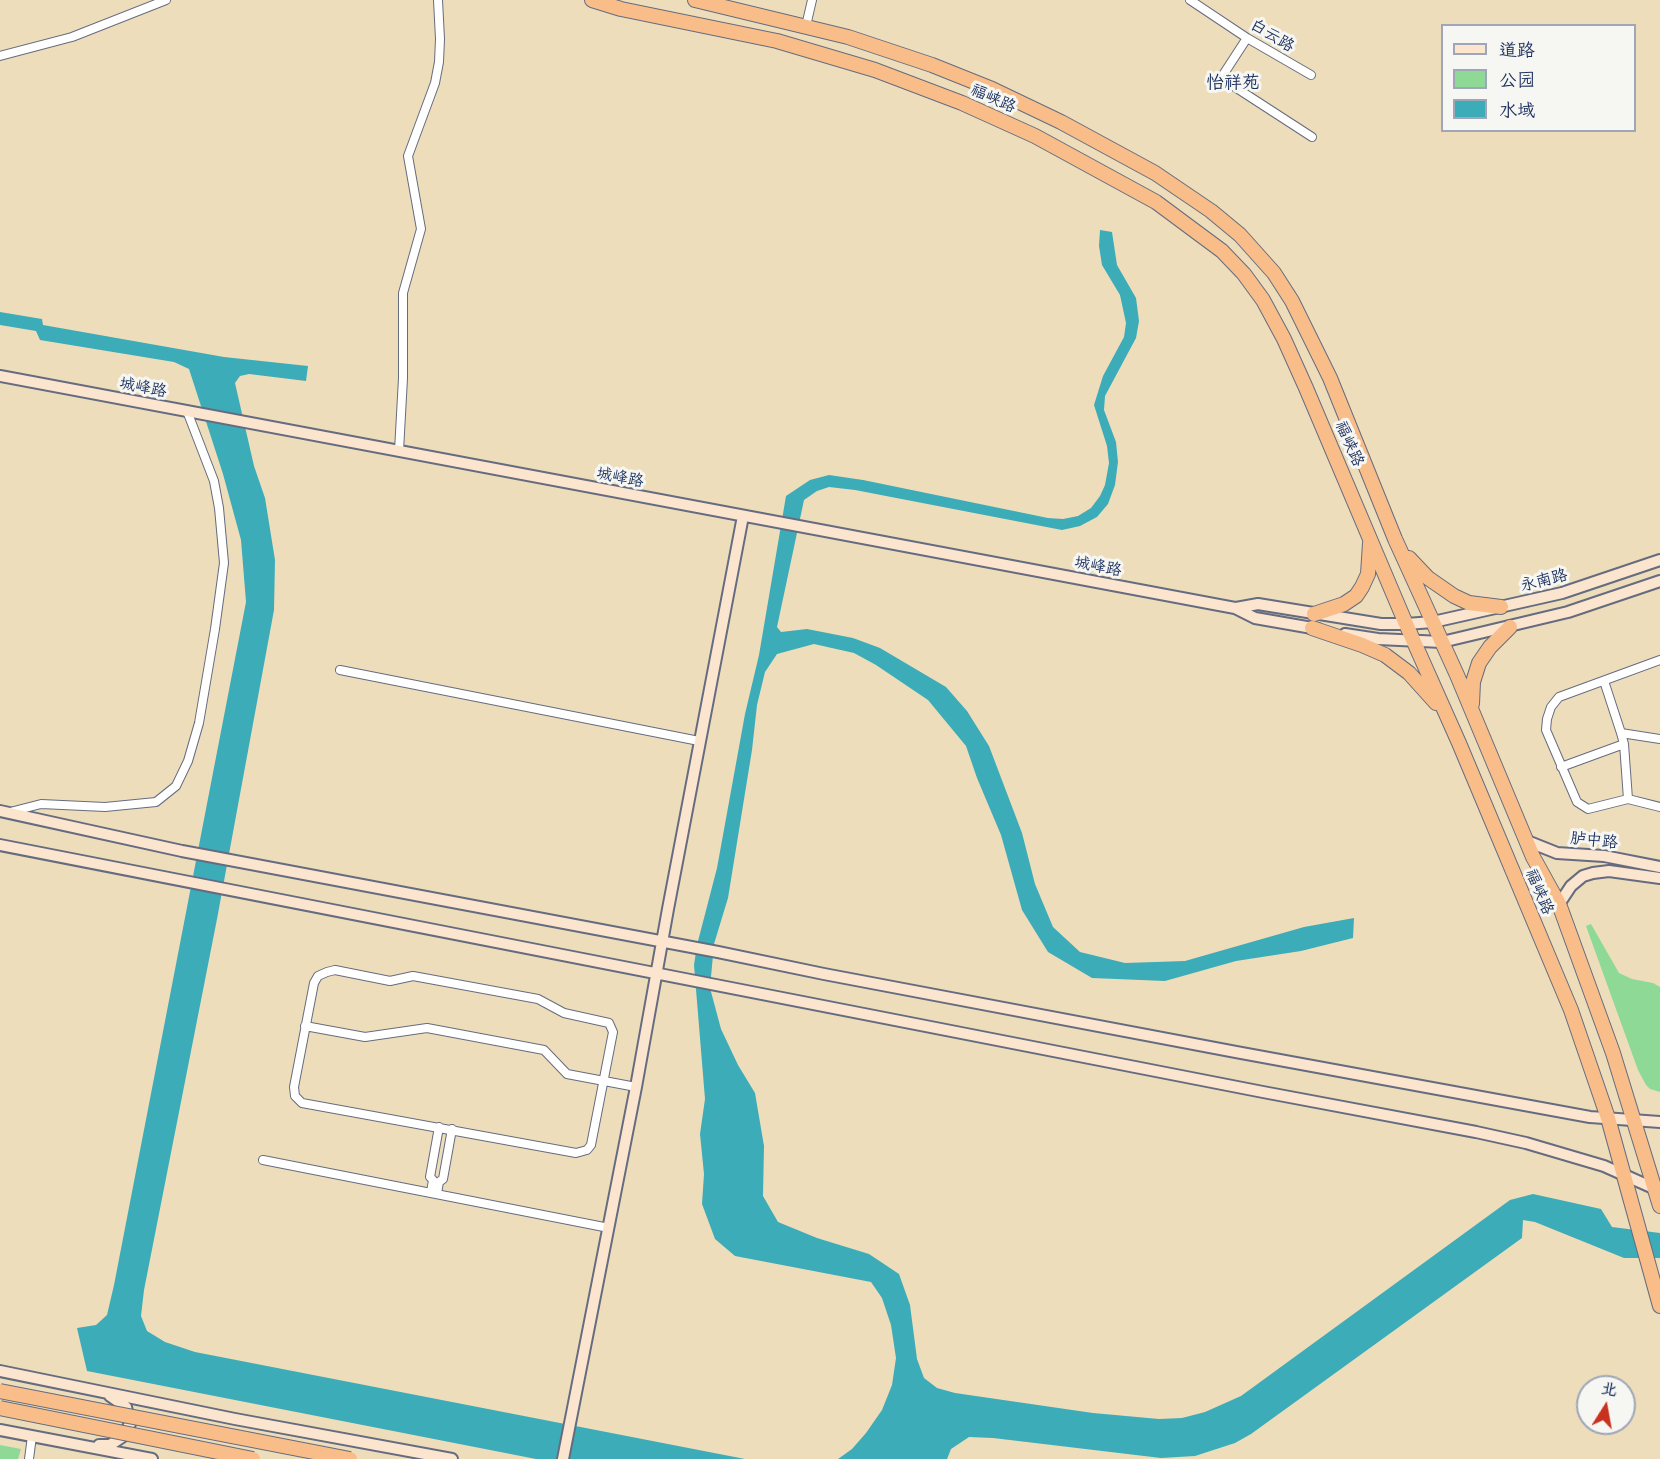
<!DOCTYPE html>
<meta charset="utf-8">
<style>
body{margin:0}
#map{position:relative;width:1660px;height:1459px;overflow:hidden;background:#edb;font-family:"Shantell Sans","LXGW WenKai TC",sans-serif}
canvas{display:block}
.legend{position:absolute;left:1441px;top:24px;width:195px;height:108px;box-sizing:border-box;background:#f6f6f2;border:2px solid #9ea6b7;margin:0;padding:8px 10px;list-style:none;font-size:18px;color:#1b2f5e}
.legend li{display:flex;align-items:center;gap:12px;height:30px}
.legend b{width:30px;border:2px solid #9ea6b7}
.north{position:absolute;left:1576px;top:1375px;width:60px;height:60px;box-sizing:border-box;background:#f6f6f2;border:2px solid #9ea6b7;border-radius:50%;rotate:11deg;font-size:16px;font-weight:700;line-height:24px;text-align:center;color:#1b2f5e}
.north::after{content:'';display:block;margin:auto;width:21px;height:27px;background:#c8321e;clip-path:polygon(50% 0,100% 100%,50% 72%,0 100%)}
</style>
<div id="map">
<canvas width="1660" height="1459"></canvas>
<ul class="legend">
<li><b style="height:8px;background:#fce5cf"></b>道路</li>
<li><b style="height:16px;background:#8ed996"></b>公园</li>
<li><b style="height:16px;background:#3cacb8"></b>水域</li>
</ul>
<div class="north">北</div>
</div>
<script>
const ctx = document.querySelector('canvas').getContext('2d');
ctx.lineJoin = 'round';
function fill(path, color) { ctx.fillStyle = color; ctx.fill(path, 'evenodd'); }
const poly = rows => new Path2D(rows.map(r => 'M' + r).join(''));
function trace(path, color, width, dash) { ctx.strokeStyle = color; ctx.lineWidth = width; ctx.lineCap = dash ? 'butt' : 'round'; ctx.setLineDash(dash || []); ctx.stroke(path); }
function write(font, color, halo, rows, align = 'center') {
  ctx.font = font + ' "Shantell Sans","LXGW WenKai TC",sans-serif'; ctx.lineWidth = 6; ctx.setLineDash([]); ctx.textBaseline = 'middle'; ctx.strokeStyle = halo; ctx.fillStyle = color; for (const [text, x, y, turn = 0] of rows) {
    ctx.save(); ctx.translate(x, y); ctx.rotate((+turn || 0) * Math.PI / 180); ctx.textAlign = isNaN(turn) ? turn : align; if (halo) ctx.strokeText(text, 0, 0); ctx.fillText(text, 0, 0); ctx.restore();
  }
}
const green = poly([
 [1591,924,1619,973,1632,979,1653,983,1660,987,1660,1092,1650,1089,1646,1085,1638,1070,1586,926],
 [0,1445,21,1449,18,1459,0,1459]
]);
const water = poly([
 [1100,230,1112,232,1117,265,1136,298,1139,321,1136,338,1105,396,1104,410,1116,442,1118,462,1115,485,1108,504,1097,517,1080,526,1062,530,855,490,829,487,817,491,804,500,777,627,781,632,807,629,853,638,880,648,946,687,967,711,989,746,1022,833,1035,884,1053,927,1080,952,1125,963,1185,961,1304,927,1354,918,1353,938,1301,951,1236,961,1165,981,1092,978,1048,952,1022,910,1001,835,977,778,966,746,928,700,876,665,854,653,814,644,777,654,765,672,757,705,752,750,728,898,714,944,710,988,721,1029,738,1065,755,1093,764,1146,763,1196,778,1222,817,1238,869,1254,899,1274,910,1305,917,1359,924,1378,937,1388,955,1393,1093,1413,1159,1419,1182,1418,1205,1412,1241,1396,1510,1200,1533,1194,1601,1209,1612,1227,1660,1233,1660,1258,1624,1258,1535,1222,1523,1220,1522,1238,1251,1434,1235,1443,1195,1456,1161,1458,993,1438,969,1437,951,1449,947,1459,838,1459,852,1449,866,1433,882,1410,892,1385,896,1358,891,1325,882,1298,871,1282,735,1256,715,1239,702,1204,704,1174,700,1134,705,1099,694,965,697,945,717,868,745,714,759,655,786,496,810,480,829,475,863,480,1048,518,1063,519,1078,516,1091,508,1100,496,1105,485,1109,463,1107,446,1094,405,1103,376,1124,337,1126,323,1120,295,1102,265,1099,246],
 [0,312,42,319,43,325,224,357,308,366,306,381,249,374,240,376,235,383,254,466,265,498,275,560,274,610,217,919,144,1290,141,1316,147,1331,165,1342,195,1352,745,1459,536,1459,87,1371,77,1328,96,1325,107,1315,114,1285,246,602,241,540,223,474,189,369,174,362,40,340,36,331,0,325]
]);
const street = poly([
 [1190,0,1247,38,1311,75],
 [806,26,812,0],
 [1247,38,1221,78,1312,137],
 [0,56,72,37,166,0],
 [399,451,403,378,403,293,421,229,408,156,435,83,439,62,440,39,438,0],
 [1660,660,1559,697,1551,707,1547,719,1546,730,1577,802,1588,809,1628,799,1660,807],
 [340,670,699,741],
 [1604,681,1621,733],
 [1624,744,1628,799],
 [1561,767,1624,744,1621,733,1660,739],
 [10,812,41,804,105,807,156,802,176,786,188,761,199,723,215,629,224,563,219,508,214,481,187,411],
 [335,970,390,981,413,976,538,999,564,1013,609,1023,613,1032,591,1145,587,1150,576,1153,302,1103,295,1096,294,1087,314,983,318,976,327,972,335,970],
 [305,1026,365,1037,427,1028,544,1050,567,1074,636,1087],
 [263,1160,609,1228],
 [431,1192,433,1180,430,1177,439,1127],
 [437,1193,439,1182,443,1179,452,1129],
 [29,1459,32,1436]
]);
const secondary = poly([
 [0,376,1235,608,1255,618,1318,629],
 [1236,608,1258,604,1381,624,1406,624,1433,622,1562,593,1660,560],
 [1345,634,1378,639,1442,642,1568,612,1660,581],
 [0,811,182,851,718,952,824,974,1236,1052,1590,1117,1660,1122],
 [1527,841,1557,853,1604,856,1660,867],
 [0,845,1263,1092,1476,1132,1526,1143,1604,1166,1660,1191],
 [1559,904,1571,886,1583,876,1593,873,1609,871,1660,878],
 [0,1371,235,1419,452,1459],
 [0,1430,152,1459],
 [99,1445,110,1445,122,1437,130,1424,126,1407,110,1396],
 [563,1459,636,1087,668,909,743,516]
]);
const highway = poly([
 [592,0,621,9,777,41,875,70,962,103,1035,136,1156,202,1222,251,1244,274,1263,300,1284,339,1306,388,1406,624,1459,743,1571,1010,1608,1118,1660,1306],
 [695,0,848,37,932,65,992,89,1061,122,1155,173,1211,211,1240,235,1274,273,1292,301,1330,378,1395,539,1457,675,1533,857,1559,904,1613,1053,1660,1206],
 [1409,558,1428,578,1454,596,1469,603,1501,607],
 [1314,614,1344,604,1356,596,1362,587,1368,574,1370,543],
 [1312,628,1362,645,1385,655,1409,673,1436,703],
 [1472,704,1473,682,1479,663,1490,647,1510,627]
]);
const highwayBridge = poly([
 [0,1391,350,1459],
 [0,1408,253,1459]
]);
const streetNames = [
 ["白云路",1272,36,31],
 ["福峡路",993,99,24],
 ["城峰路",143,388,11],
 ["福峡路",1349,444,66],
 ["城峰路",620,478,11],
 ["城峰路",1098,567,11],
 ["永南路",1544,581,-14],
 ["胪中路",1594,841,6],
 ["福峡路",1539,892,67]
];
const neighbourhoodNames = [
 ["怡祥苑",1233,83]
];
fill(green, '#8ed996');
fill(water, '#3cacb8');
trace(street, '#656c7f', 10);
trace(secondary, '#656c7f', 14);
trace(highway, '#656c7f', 16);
trace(street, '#fff', 8);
trace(secondary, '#fce5cf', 10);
trace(highway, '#f8bd88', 14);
trace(highwayBridge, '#656c7f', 16, []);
trace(highwayBridge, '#f8bd88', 14);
write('16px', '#1b2f5e', '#f6f6f2', streetNames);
write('18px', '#1b2f5e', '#f6f6f2', neighbourhoodNames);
</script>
